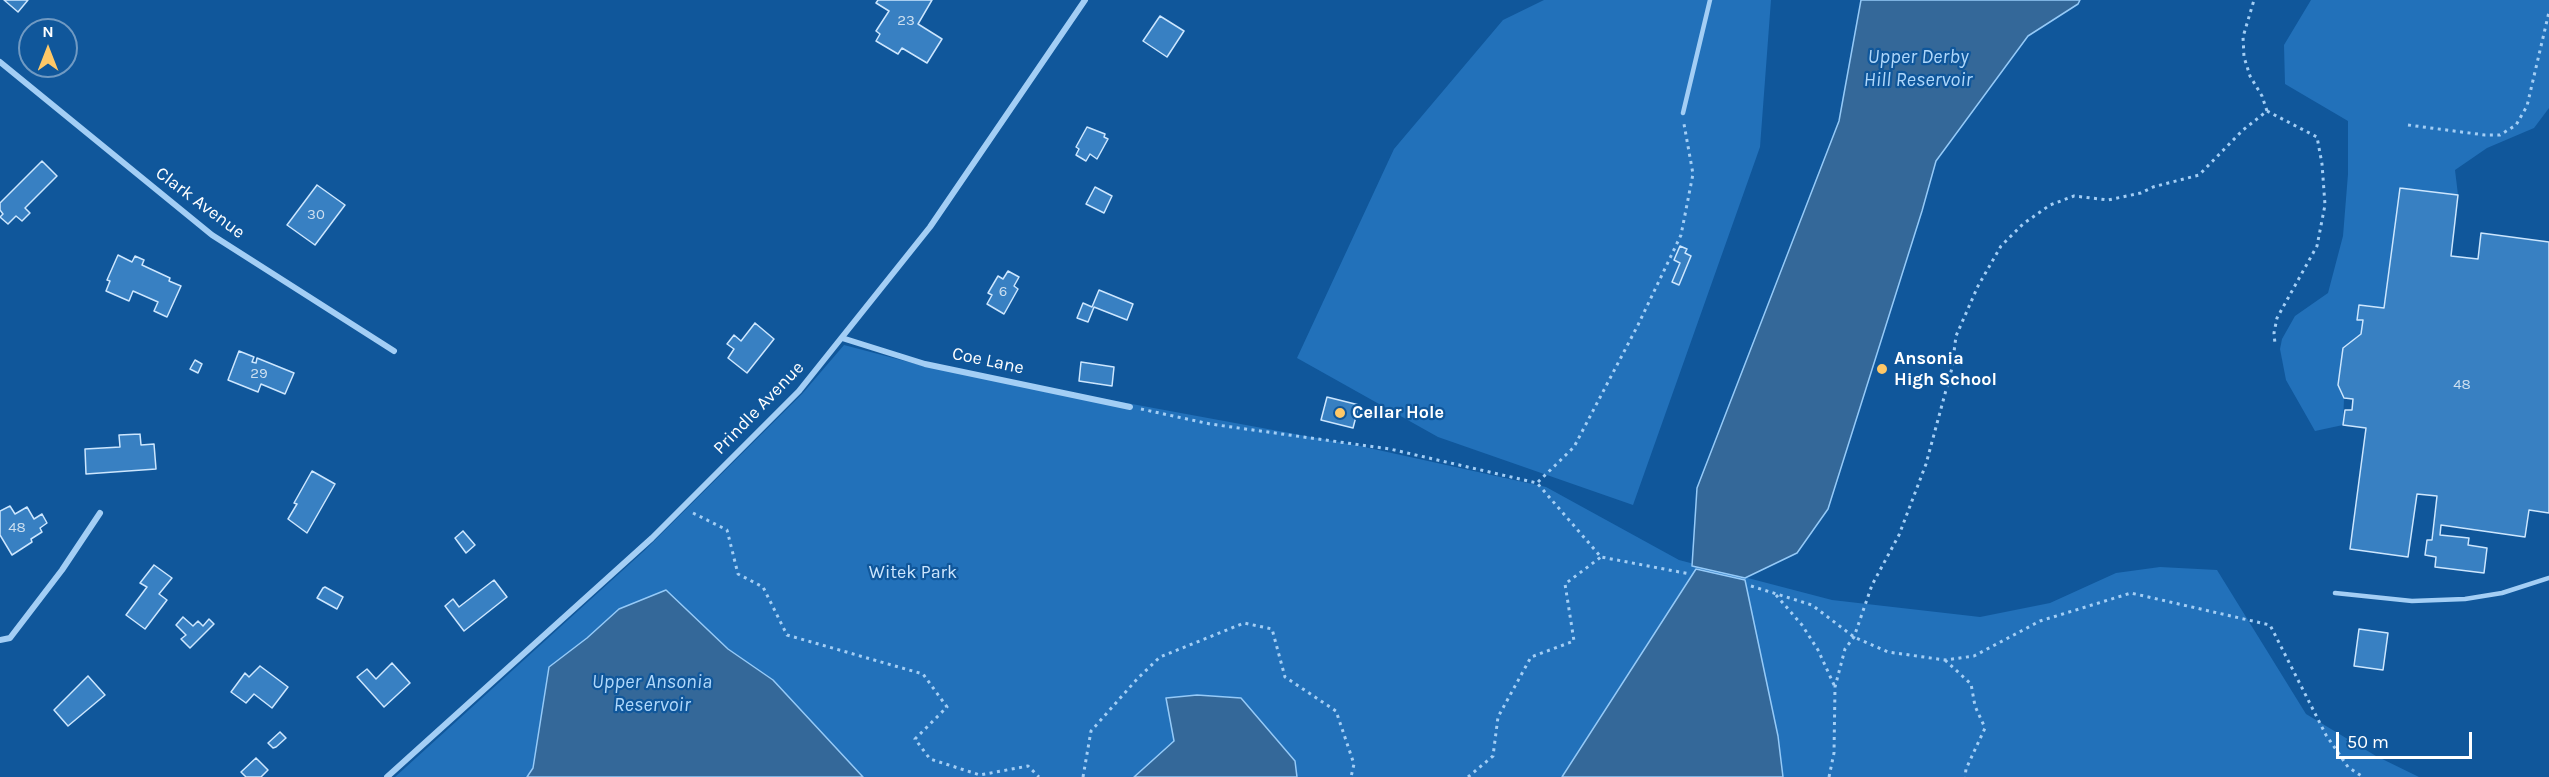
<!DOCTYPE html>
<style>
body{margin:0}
#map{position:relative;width:2549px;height:777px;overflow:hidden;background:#10579b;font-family:Karla,sans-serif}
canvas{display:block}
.north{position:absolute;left:18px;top:18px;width:60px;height:60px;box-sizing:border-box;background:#10579b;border:2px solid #709ac3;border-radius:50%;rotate:0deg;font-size:16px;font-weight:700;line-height:24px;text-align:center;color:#fff}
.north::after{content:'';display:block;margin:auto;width:21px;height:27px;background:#ffc867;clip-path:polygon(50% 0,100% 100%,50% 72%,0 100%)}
.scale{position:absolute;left:2336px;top:732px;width:136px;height:27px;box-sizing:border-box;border:3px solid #fff;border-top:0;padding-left:8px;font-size:18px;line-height:21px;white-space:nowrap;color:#fff;-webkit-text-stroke:4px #10579b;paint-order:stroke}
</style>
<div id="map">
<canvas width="2549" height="777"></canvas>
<div class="north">N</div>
<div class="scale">50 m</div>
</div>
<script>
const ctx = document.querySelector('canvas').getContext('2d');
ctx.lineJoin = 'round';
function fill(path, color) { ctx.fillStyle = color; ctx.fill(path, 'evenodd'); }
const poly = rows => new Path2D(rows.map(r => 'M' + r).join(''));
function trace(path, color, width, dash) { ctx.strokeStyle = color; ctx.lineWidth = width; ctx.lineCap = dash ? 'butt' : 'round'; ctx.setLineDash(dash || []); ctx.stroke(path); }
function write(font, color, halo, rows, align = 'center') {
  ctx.font = font + ' Karla,sans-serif'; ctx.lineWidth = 4.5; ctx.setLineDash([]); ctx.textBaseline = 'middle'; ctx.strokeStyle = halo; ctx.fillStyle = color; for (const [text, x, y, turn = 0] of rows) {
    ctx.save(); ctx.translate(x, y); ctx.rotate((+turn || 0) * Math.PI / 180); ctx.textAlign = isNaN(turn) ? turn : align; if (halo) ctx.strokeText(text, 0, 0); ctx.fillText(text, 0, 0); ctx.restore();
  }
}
const green = poly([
 [1544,0,1771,0,1760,147,1633,505,1438,437,1297,358,1394,149,1503,20],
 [2311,0,2549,0,2549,108,2534,128,2487,148,2455,170,2458,195,2406,189,2384,308,2359,305,2357,319,2363,320,2361,334,2338,385,2344,398,2343,425,2315,431,2286,380,2280,349,2282,339,2295,316,2328,293,2343,236,2348,174,2348,121,2285,84,2284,45],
 [844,345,920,365,1360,446,1546,487,1679,560,1832,600,1980,617,2050,603,2116,573,2160,567,2217,570,2306,714,2376,756,2419,777,395,777,644,551,802,394]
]);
const water = poly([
 [1861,0,2080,0,2078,4,2028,36,1936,161,1922,211,1828,509,1797,553,1745,578,1692,566,1697,488,1839,121,1861,0],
 [1696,569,1745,580,1778,736,1783,777,1562,777,1696,569],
 [666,590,728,649,773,680,863,777,527,777,533,768,549,667,587,638,619,609,666,590],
 [1197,695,1241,698,1295,761,1297,777,1134,777,1174,741,1166,698,1197,695]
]);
const building = poly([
 [4,0,28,0,18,12,4,0],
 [878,0,932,0,918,24,942,39,927,63,902,48,898,54,876,41,880,34,876,31,889,11,876,3,878,0],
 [1160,16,1184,31,1167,57,1143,41,1160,16],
 [1087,127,1105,134,1104,137,1108,139,1097,159,1090,154,1086,161,1076,155,1079,149,1076,147,1087,127],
 [42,161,57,176,25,208,30,213,22,221,16,216,8,224,0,217,3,214,0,210,0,203,42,161],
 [317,185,345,205,315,245,287,225,317,185],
 [1095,187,1112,196,1104,213,1086,204,1095,187],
 [2400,188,2458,195,2451,256,2478,259,2481,233,2549,242,2549,513,2529,510,2525,537,2441,525,2440,535,2469,538,2468,545,2487,548,2484,573,2435,567,2436,557,2425,555,2427,540,2432,540,2437,496,2417,494,2408,557,2350,549,2366,428,2343,425,2345,410,2352,410,2353,399,2344,398,2338,385,2343,348,2361,334,2363,320,2357,320,2359,305,2384,308,2400,188],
 [1680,246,1687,249,1685,253,1691,256,1679,285,1672,282,1680,263,1674,260,1680,246],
 [118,255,132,262,135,256,144,260,142,265,170,278,169,281,181,286,167,317,154,311,158,302,133,291,129,301,106,291,110,281,107,280,118,255],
 [1008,271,1019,277,1014,286,1018,289,1004,314,987,304,992,295,988,293,998,276,1003,279,1008,271],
 [1099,290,1133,304,1127,320,1094,307,1088,322,1077,318,1083,303,1092,307,1099,290],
 [755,323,774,339,747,373,728,358,734,349,727,344,734,335,741,341,755,323],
 [239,351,254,357,252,362,256,363,257,358,294,373,285,394,261,384,258,392,228,380,239,351],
 [195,360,202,364,198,373,190,369,195,360],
 [1081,362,1114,367,1112,386,1079,381,1081,362],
 [1327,397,1359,405,1353,428,1321,420,1327,397],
 [140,434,141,445,154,444,156,469,86,474,85,449,120,447,119,435,140,434],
 [312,471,335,484,307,533,288,519,297,504,294,503,312,471],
 [10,506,15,514,27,507,34,519,42,514,47,523,40,528,42,532,31,539,32,542,12,555,0,535,0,511,10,506],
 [463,531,475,545,466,553,455,538,463,531],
 [154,565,172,578,159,594,167,600,145,629,126,615,147,587,140,583,154,565],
 [494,580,507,597,464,631,445,606,453,599,459,607,494,580],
 [325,587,343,597,337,609,317,598,323,588,325,587],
 [183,617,193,626,198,621,203,626,209,619,214,624,190,648,181,639,186,635,176,625,183,617],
 [2359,629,2388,633,2383,670,2354,666,2359,629],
 [392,663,410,683,384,707,357,677,367,669,376,679,392,663],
 [260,666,288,687,272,708,254,694,246,703,231,692,245,673,249,677,260,666],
 [88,676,105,695,68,726,54,710,88,676],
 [280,732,286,738,276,747,273,748,268,743,280,732],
 [256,758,268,770,261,777,246,777,241,772,256,758]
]);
const path = poly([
 [2267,111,2317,137,2322,164,2325,205,2317,246,2277,318,2274,333,2275,344],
 [2408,125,2485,135,2500,135,2516,125,2527,106,2549,12],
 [1141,409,1210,424,1390,449,1537,483,1601,557,1690,574],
 [1538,482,1574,447,1638,325,1681,235,1693,174,1684,124],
 [693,513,727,530,738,574,763,587,787,635,923,674,947,707,915,739,930,759,980,775,1028,766,1039,777],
 [1751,586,1812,605,1854,637,1888,652,1945,660,1974,656,2040,621,2131,593,2270,625,2326,735,2348,767,2363,777],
 [1776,595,1802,625,1818,650,1835,687],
 [1945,660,1971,684,1975,706,1985,728,1966,769,1965,777],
 [1083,777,1091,731,1138,678,1160,657,1244,623,1272,629,1285,677,1336,711,1354,764,1351,777],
 [1468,777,1493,756,1498,717,1531,657,1574,641,1565,584,1601,557],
 [1829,777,1834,753,1835,687,1845,649,1854,637,1872,585,1899,535,1926,464,1952,368,1956,336,1978,286,2001,246,2023,224,2050,205,2074,196,2108,200,2141,193,2153,187,2199,175,2243,130,2267,111,2262,96,2250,76,2244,57,2243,37,2254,0]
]);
const service = poly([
 [1683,113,1710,0],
 [2335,593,2412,601,2465,599,2502,593,2549,578]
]);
const minor = poly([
 [0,62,212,235,394,351],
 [842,338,925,364,1130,407],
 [0,640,10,638,62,570,100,513],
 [387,777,652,538,799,391,930,227,1085,0]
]);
const markers = [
 [1882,369,6,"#ffc867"],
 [1340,413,6,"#ffc867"]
];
const numberNames = [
 ["23",906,21],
 ["30",316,215],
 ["6",1003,292],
 ["29",259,374],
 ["48",2462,385],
 ["48",17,528]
];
const streetNames = [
 ["Clark Avenue",200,203,37],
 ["Coe Lane",988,361,12],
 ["Prindle Avenue",759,408,-46]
];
const poiNames = [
 ["Ansonia",1894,359],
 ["High School",1894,380],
 ["Cellar Hole",1352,413]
];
const parkNames = [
 ["Witek Park",913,573]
];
const waterNames = [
 ["Upper Derby",1918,57],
 ["Hill Reservoir",1918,80],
 ["Upper Ansonia",652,682],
 ["Reservoir",652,705]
];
fill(green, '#2271ba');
fill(water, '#346899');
trace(water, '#95caf8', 1.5);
fill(building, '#3880c2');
trace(building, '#cce6fe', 1.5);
trace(path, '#a3cef5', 3, [3, 4.5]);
trace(service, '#a3cef5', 4.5);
trace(minor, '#a3cef5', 6);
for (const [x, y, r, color] of markers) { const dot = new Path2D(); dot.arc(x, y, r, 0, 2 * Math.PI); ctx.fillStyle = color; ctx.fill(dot); trace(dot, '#10579b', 2); }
write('15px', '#cddff0', null, numberNames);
write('18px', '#fff', '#10579b', streetNames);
write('bold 18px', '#fff', '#10579b', poiNames, 'left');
write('18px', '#cce6fe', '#10579b', parkNames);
write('italic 20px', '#b0d8fb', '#10579b', waterNames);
</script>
